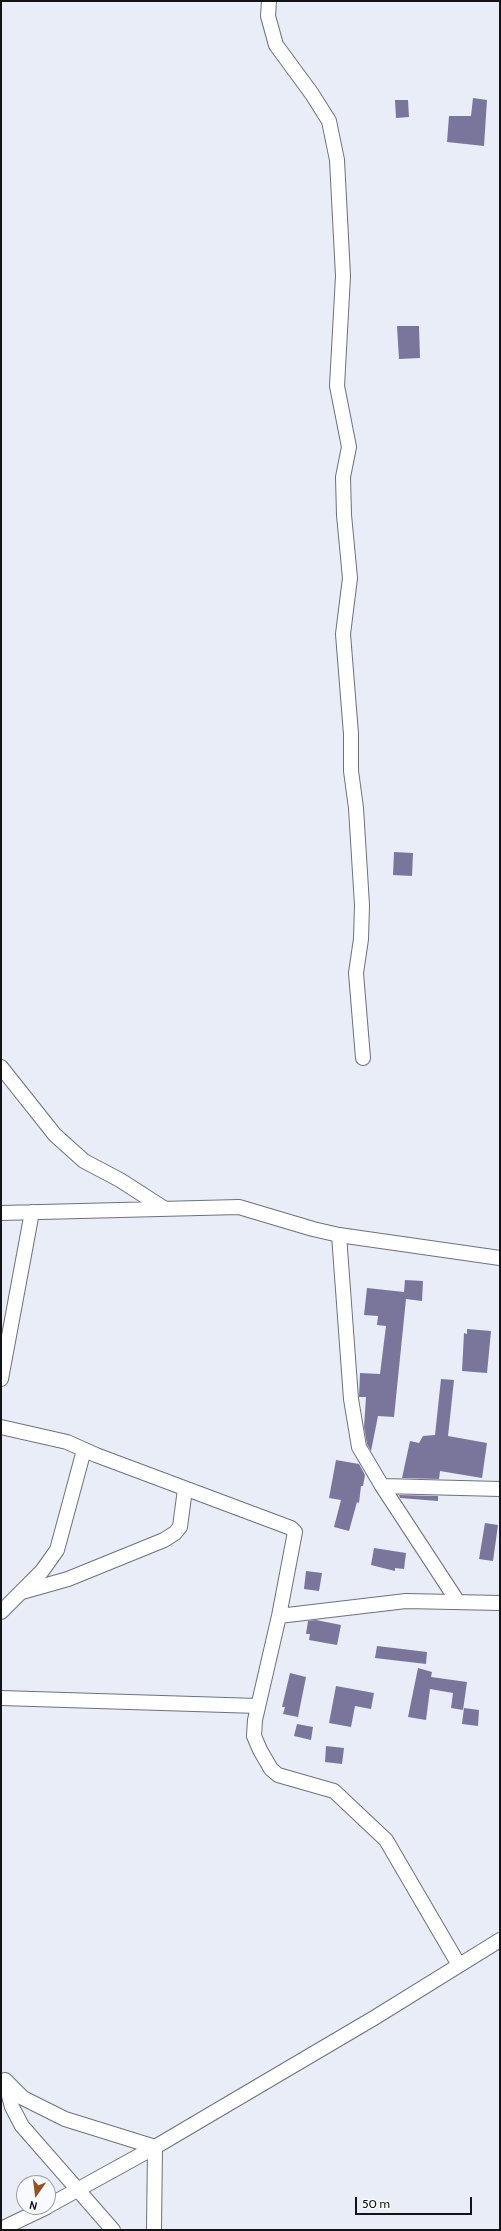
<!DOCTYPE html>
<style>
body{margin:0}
#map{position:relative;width:501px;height:2231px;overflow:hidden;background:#e8edf7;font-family:Cabin,sans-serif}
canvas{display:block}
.frame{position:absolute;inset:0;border:2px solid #111316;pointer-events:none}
.north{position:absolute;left:16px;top:2175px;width:40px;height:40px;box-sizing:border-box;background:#f8fafe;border:1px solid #9c9ea1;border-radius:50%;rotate:194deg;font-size:11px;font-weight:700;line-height:16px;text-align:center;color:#111316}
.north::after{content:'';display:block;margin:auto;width:14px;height:18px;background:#955025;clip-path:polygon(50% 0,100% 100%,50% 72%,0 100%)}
.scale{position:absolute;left:355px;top:2197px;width:117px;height:18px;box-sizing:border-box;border:2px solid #111316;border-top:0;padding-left:5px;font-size:12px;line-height:14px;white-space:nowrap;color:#111316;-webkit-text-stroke:3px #f8fafe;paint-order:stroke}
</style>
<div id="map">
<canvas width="501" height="2231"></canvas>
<div class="frame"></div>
<div class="north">N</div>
<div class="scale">50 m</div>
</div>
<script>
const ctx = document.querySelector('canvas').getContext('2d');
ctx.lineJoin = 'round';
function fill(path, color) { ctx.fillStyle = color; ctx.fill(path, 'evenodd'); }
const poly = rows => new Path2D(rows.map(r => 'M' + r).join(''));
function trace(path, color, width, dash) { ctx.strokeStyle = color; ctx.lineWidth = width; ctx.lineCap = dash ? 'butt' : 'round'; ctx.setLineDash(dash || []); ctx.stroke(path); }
const building = poly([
 [473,98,487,100,484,146,447,142,449,116,471,116],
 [395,100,408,100,409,117,396,118],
 [397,326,419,326,420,358,399,359],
 [394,852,413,853,412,876,393,875],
 [405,1280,423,1281,422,1301,406,1299,394,1417,378,1416,371,1451,367,1444,364,1427,366,1397,359,1397,360,1373,380,1374,386,1326,377,1325,378,1316,364,1315,367,1288,404,1292],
 [467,1329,491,1331,487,1373,462,1371,464,1333,467,1334],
 [441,1379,454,1380,448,1436,487,1443,482,1478,440,1471,439,1479,402,1478,410,1441,419,1443,423,1436,435,1435],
 [336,1460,359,1464,365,1475,363,1486,361,1486,359,1503,357,1502,349,1531,334,1527,341,1500,329,1498],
 [399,1495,438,1496,438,1501,400,1498],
 [485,1523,498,1525,493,1561,479,1559],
 [374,1548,406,1553,404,1569,395,1568,395,1571,371,1565],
 [306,1571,322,1573,319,1591,304,1589],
 [316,1620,341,1625,337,1645,309,1640,310,1634,306,1634,308,1621],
 [377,1646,427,1652,426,1664,375,1658],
 [418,1668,432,1672,431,1677,467,1682,463,1710,451,1708,453,1693,430,1689,426,1720,408,1717],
 [290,1673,306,1677,298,1717,283,1714,285,1707,282,1707],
 [336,1686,374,1693,371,1709,355,1706,351,1727,329,1723],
 [464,1708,479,1710,478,1726,462,1724],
 [297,1724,313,1727,311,1740,294,1736],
 [326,1746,344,1748,342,1764,325,1762]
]);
const minor = poly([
 [269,1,268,16,276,45,312,94,329,121,337,160,343,276,337,386,349,447,343,477,344,515,350,578,343,634,351,734,351,771,356,808,362,905,361,939,356,973,363,1058],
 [1,1067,55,1135,84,1161,120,1180,165,1209],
 [1,1213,239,1207,313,1229,339,1235,500,1258],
 [339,1235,351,1399,359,1447,382,1486,458,1602],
 [1,1379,32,1212],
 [1,1427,67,1442,96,1455,291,1528,295,1532,279,1616,255,1720,254,1736,260,1750,271,1769,278,1775,334,1791,386,1840,459,1965],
 [382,1486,500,1489],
 [22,1592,68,1579,164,1540,175,1533,180,1527,185,1489],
 [1,1612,42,1571,57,1550,84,1450],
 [279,1616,406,1601,500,1603],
 [1,1698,258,1706],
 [5,2080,23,2098,65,2119,155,2147,154,2230],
 [5,2081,12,2107,22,2126,113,2230],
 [48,2206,155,2147,374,2018,500,1940],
 [1,2229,47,2207]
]);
fill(building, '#7a759b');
trace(minor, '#6d727a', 16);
trace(minor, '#fff', 14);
</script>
